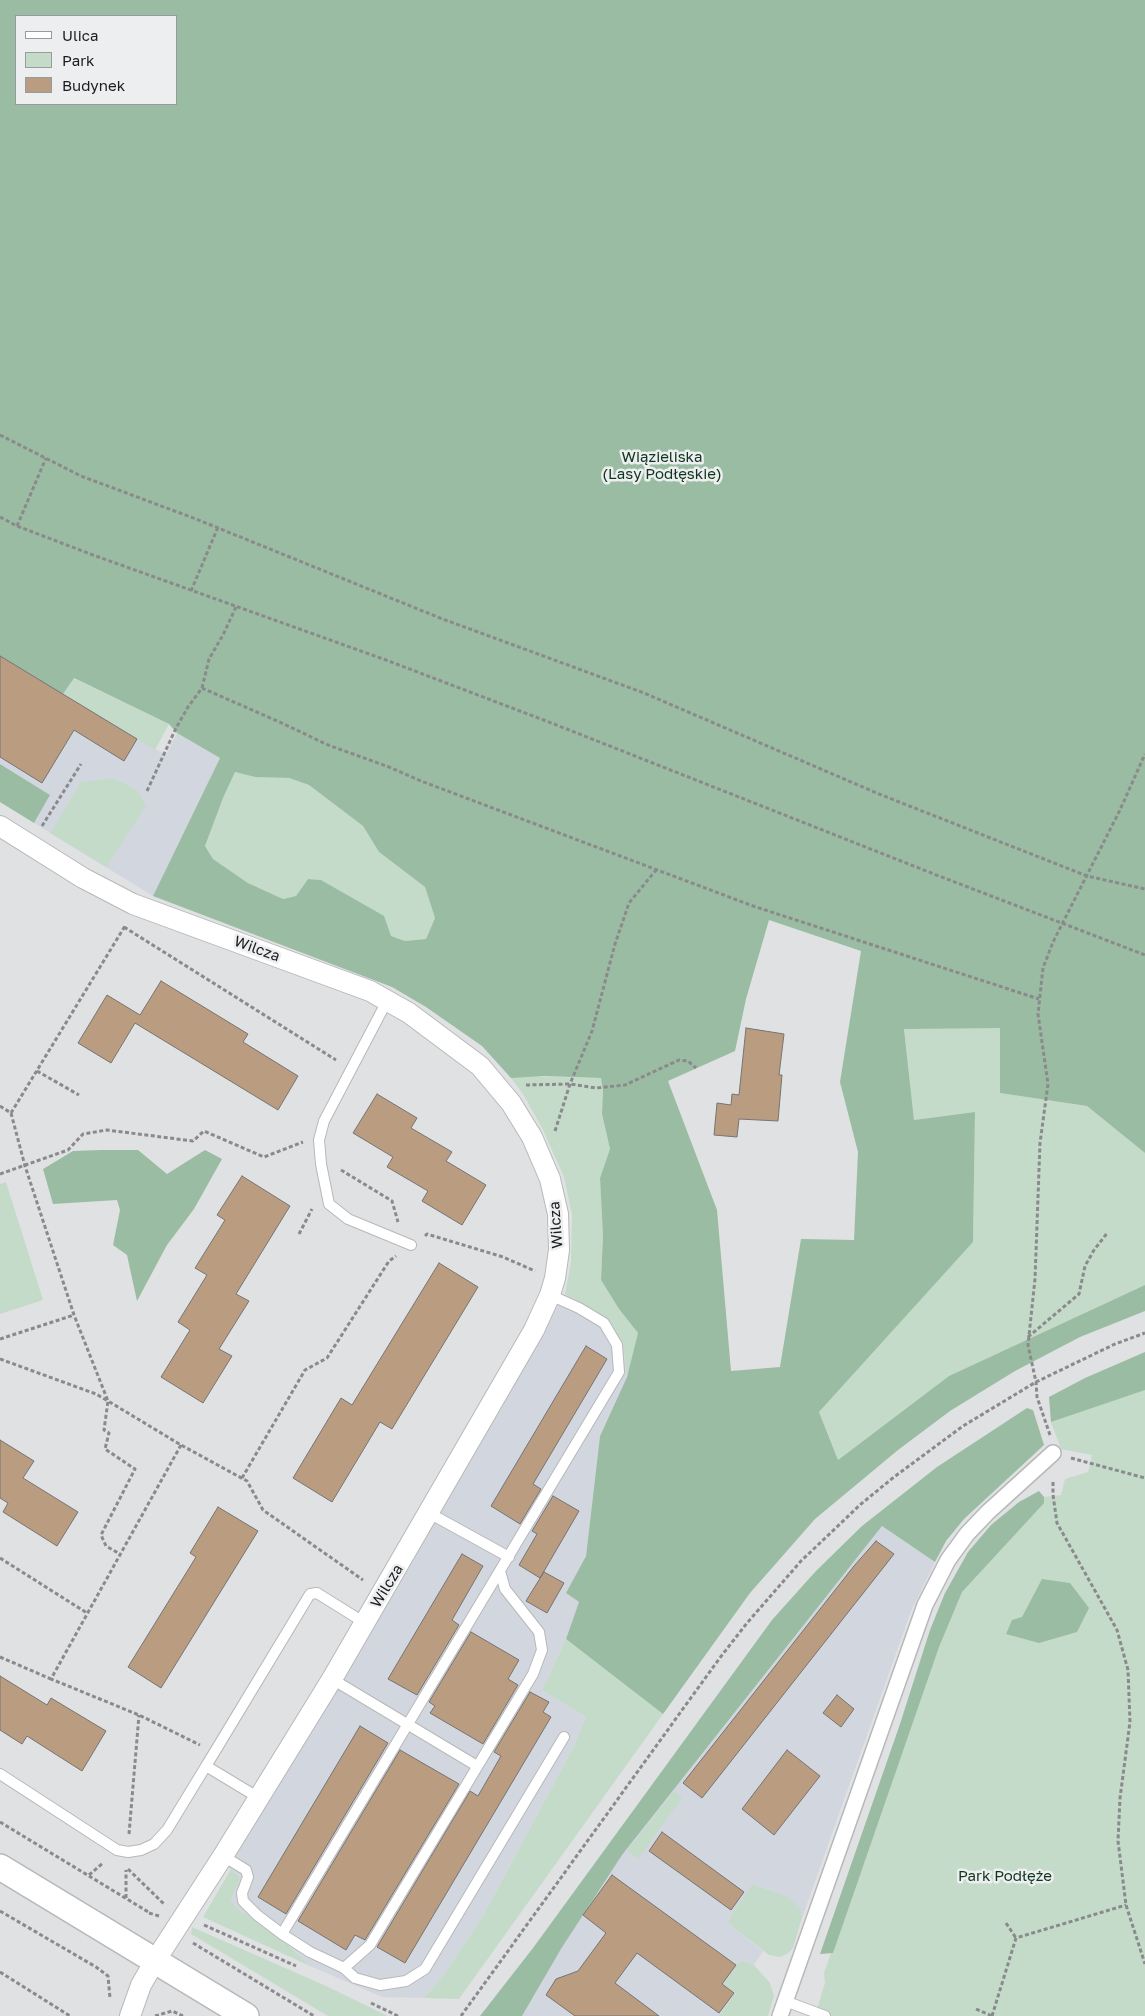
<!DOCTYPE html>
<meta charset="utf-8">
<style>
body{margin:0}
#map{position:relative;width:1145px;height:2016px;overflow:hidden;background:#e0e1e3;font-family:"Golos Text",sans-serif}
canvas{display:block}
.legend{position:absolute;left:15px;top:15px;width:162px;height:90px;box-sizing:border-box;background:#edeef0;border:1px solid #999a9c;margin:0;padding:6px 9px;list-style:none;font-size:15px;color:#1c1c1d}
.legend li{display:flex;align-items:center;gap:10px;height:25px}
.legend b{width:25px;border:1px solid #999a9c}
</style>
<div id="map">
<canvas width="1145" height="2016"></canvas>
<ul class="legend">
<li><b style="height:6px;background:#fff"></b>Ulica</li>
<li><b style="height:14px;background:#c4dbc9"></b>Park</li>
<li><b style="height:14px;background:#ba9c81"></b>Budynek</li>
</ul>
</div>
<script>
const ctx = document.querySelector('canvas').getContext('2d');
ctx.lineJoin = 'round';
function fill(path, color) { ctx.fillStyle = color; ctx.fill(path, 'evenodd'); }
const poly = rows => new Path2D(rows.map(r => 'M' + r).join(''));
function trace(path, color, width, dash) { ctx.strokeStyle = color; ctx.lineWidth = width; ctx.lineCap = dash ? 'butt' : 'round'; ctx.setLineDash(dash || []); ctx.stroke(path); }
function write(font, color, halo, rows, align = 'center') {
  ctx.font = font + ' "Golos Text",sans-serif'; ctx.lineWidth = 5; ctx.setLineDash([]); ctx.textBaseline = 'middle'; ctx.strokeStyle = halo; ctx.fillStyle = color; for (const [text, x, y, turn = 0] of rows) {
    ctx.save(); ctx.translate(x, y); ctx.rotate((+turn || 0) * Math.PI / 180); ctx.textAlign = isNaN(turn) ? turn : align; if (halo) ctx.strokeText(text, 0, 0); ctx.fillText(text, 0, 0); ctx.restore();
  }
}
const built = poly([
 [0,656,166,755,177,733,220,758,153,896,34,823,50,795,0,764],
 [565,1294,609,1320,623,1345,627,1377,600,1435,586,1556,566,1593,579,1602,566,1639,542,1690,586,1717,574,1746,483,1916,443,1976,424,1998,382,1997,310,1966,281,1938,237,1908,231,1901,240,1878,231,1869,217,1861],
 [882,1526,935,1562,911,1611,801,1921,801,1910,752,1886,732,1913,728,1923,763,1951,754,1965,743,1961,723,1984,735,1993,719,2016,522,2016,561,1949,622,1855]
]);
const green = poly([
 [73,678,169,724,155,750,63,694],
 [235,772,255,777,289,778,309,785,363,826,379,852,425,887,435,918,426,939,405,941,391,936,349,897,321,880,308,879,296,896,283,899,248,883,213,859,205,846,223,798],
 [114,778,138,791,146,806,106,867,50,833,81,782],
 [904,1028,1000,1028,1000,1093,1087,1106,1145,1153,1145,1285,949,1376,838,1460,819,1412,973,1242,975,1112,914,1120],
 [525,1076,601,1078,603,1091,602,1114,610,1149,600,1178,603,1236,601,1280,619,1309,638,1333,627,1377,623,1345,609,1320,565,1294,571,1262,572,1215,564,1177,543,1130,523,1094,511,1078],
 [6,1182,43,1300,0,1314,0,1184],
 [1145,1389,1145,2016,815,2016,825,1983,824,1973,936,1648,962,1584,1044,1497,1061,1495,1065,1479,1088,1472,1092,1455,1061,1449,1051,1422],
 [566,1639,663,1714,459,1999,424,1998,443,1976,483,1916,574,1746,586,1717,542,1690],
 [674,1791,682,1798,638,1859,627,1851],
 [231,1869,240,1878,231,1901,237,1908,281,1938,310,1966,203,1917],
 [752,1885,787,1896,801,1910,801,1921,793,1948,787,1954,780,1957,769,1955,728,1923,732,1913],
 [192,1927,326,1986,388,2016,328,2016,191,1934],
 [743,1961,754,1965,770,1983,774,1996,768,2016,719,2016,735,1993,723,1984,737,1965]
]);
const forest = poly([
 [0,0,1145,0,1145,1153,1087,1106,1000,1093,1000,1028,904,1029,914,1120,975,1112,973,1242,819,1412,838,1460,949,1376,1145,1285,1145,1311,1080,1337,1015,1371,950,1411,898,1450,815,1519,750,1593,663,1714,566,1639,579,1602,566,1593,586,1556,600,1436,627,1377,638,1333,619,1309,601,1280,603,1236,600,1178,610,1149,602,1114,603,1091,601,1078,544,1076,511,1078,482,1046,426,1007,392,987,153,896,220,758,177,733,169,724,74,678,63,694,0,656],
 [16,16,176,16,176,104,16,104],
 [235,772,255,777,289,778,309,785,363,826,379,852,425,887,435,918,426,939,405,941,391,936,384,916,321,880,308,879,296,896,283,899,248,883,213,859,205,846,223,798],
 [769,920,861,951,840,1082,858,1152,854,1240,801,1239,780,1367,731,1371,717,1210,668,1081,735,1051,746,999],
 [0,764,50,795,34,823,0,802],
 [101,1150,138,1150,167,1174,205,1150,222,1159,194,1209,167,1245,137,1301,127,1255,113,1245,120,1210,117,1200,53,1204,43,1169,73,1151],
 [1145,1352,1145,1390,1051,1422,1049,1397,1085,1378],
 [1027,1408,1033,1410,1044,1445,964,1519,946,1541,935,1562,882,1526,622,1855,561,1949,522,2016,480,2016,533,1948,772,1620,815,1572,862,1526,937,1467],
 [1039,1491,1044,1497,1044,1503,962,1592,939,1647,833,1953,820,1954,900,1724,930,1630,945,1593,968,1552,991,1525,1019,1502],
 [1042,1579,1070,1583,1089,1608,1077,1632,1039,1643,1006,1634,1012,1620,1022,1617]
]);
const building = poly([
 [0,656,137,739,124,761,74,730,42,783,0,757,0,656],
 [161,981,248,1034,243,1042,298,1076,278,1110,135,1023,111,1063,78,1043,107,995,140,1015,161,981],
 [746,1028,784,1034,779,1075,782,1075,778,1121,739,1119,737,1137,714,1135,717,1103,731,1105,732,1094,739,1095,746,1028],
 [377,1094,417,1118,411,1128,452,1152,446,1161,486,1185,462,1225,422,1201,428,1191,387,1167,393,1157,353,1133,377,1094],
 [242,1176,290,1206,236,1294,249,1301,219,1349,232,1356,203,1403,161,1377,190,1330,178,1322,207,1275,195,1268,225,1220,217,1215,242,1176],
 [439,1263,478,1287,392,1429,380,1422,332,1502,293,1478,341,1398,352,1405,439,1263],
 [586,1346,607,1359,533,1484,541,1489,520,1524,491,1506,586,1346],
 [0,1440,34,1461,23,1478,78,1512,57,1546,3,1512,8,1503,0,1498,0,1440],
 [553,1496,579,1511,540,1578,519,1565,537,1534,532,1531,553,1496],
 [218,1507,258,1531,161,1688,128,1667,196,1557,190,1553,218,1507],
 [876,1541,894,1554,702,1798,683,1783,854,1566,876,1541],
 [462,1554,483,1566,452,1620,459,1625,417,1695,388,1679,462,1554],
 [544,1572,564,1583,547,1613,526,1601,544,1572],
 [471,1632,519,1660,508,1679,518,1685,483,1744,430,1713,435,1706,429,1702,471,1632],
 [0,1676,47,1705,51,1698,106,1731,82,1771,27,1736,22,1744,0,1730,0,1676],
 [530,1692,549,1702,543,1712,551,1717,405,1963,377,1947,470,1791,478,1796,501,1756,494,1752,530,1692],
 [837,1695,854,1709,841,1727,823,1713,837,1695],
 [360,1726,388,1743,286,1914,258,1897,360,1726],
 [400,1750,459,1784,365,1940,355,1935,346,1950,298,1921,400,1750],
 [787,1750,820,1776,774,1835,742,1809,787,1750],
 [662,1832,744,1892,731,1910,649,1851,662,1832],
 [612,1875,736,1965,722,1984,734,1993,719,2013,637,1953,615,1983,659,2016,575,2016,546,1995,556,1979,578,1971,606,1933,583,1915,612,1875]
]);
const path = poly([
 [0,435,81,476,196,519,440,618,644,693,879,794,1087,876,1145,889],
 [0,517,17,526,93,555,386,660,554,724,939,876,1145,955],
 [17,526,46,458],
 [191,591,218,527],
 [202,688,209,659,223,635,236,607],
 [147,791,176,728,188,707,202,688,284,724,328,745,389,767,421,781,753,906,1039,999],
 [42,826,81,764],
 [124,927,336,1060],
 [37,1071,79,1095],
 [526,1085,570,1084,596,1088,625,1085,679,1060,688,1061,696,1068],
 [0,1106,11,1113,125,926],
 [11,1113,25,1166,74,1315,108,1401,181,1445,247,1481,263,1510,363,1580],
 [555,1131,570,1084,592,1031,615,944,629,903,656,870],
 [341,1170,392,1201,398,1222],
 [0,1174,68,1150,83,1134,107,1130,193,1141,204,1131,264,1157,303,1142],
 [299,1234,312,1209],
 [425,1236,427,1234,503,1257,535,1271],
 [1028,1337,1079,1294,1085,1266,1094,1250,1108,1232],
 [0,1339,74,1315],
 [0,1359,96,1394,108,1401,104,1430,109,1433,105,1449,135,1469,101,1535,106,1546,120,1554],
 [1050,1435,1037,1397,1036,1382,1028,1345,1035,1279,1040,1143,1048,1084,1038,1014,1043,968,1053,942,1120,810,1145,754],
 [181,1445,51,1679,139,1715,200,1745],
 [1071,1458,1145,1478],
 [242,1478,305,1370,327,1358,389,1261,396,1256],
 [1053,1482,1053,1495,1057,1523,1117,1630,1128,1670,1130,1722,1120,1798,1118,1841,1126,1905,1145,1964],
 [0,1558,87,1613],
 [0,1657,51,1679],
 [0,1822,150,1913],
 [129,1834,139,1715],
 [128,1869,165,1905],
 [89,1875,103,1863],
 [126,1898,126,1870],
 [0,1911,96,1967,108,1976,110,1998],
 [149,1913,159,1916],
 [1006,1923,1016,1938],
 [204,1925,296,1966],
 [193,1943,314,2016],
 [0,1972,70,2016],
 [371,2003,398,2016],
 [976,2009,992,2016],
 [155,2016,172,2011,183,2016],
 [461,2016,719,1659,747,1623,801,1561,861,1504,894,1477,963,1426,1036,1382,1115,1344,1145,1333],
 [992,2016,1016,1938,1126,1905]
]);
const service = poly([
 [387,1001,324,1121,319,1140,321,1164,329,1204,348,1219,411,1245],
 [429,1513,509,1557],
 [332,1679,477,1766],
 [0,1774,117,1850,128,1852,141,1850,154,1844,167,1830,206,1766],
 [259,1798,206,1766,214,1753,310,1594,317,1593,365,1623],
 [223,1856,246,1870,248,1877,242,1893,243,1901,257,1915,282,1934,310,1952,344,1968,355,1978,380,1985,406,1981,425,1969,564,1737],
 [282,1934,619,1372,617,1345,604,1323,579,1308,550,1295],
 [344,1968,370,1945,533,1674,542,1650,539,1632,505,1589,500,1571],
 [785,2001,825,2016]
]);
const pedestrian = poly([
 [780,2016,925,1605,948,1560,967,1534,988,1512,1053,1453]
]);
const minor = poly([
 [0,826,83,878,133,904,370,991,409,1013,480,1066,511,1103,532,1137,550,1179,558,1214,559,1250,555,1278,550,1295,534,1330,332,1679,223,1856,155,1961,141,1985,130,2016]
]);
const tertiary = poly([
 [0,1867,246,2016]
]);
const parkNames = [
 ["Wiązieliska",662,457],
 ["(Lasy Podłęskie)",662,474],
 ["Park Podłęże",1005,1876]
];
const streetNames = [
 ["Wilcza",257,949,20],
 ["Wilcza",556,1225,-94],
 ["Wilcza",387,1586,-59]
];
fill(built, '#d2d7df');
fill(green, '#c4dbc9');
fill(forest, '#9abca2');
fill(building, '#ba9c81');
trace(building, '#757473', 1);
trace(service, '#b7b8b9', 12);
trace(pedestrian, '#b7b8b9', 18);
trace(minor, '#b7b8b9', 22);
trace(tertiary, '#b7b8b9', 28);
trace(path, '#8a8a8c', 3, [4, 2.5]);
trace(service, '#fff', 10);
trace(pedestrian, '#fff', 15);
trace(minor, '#fff', 20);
trace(tertiary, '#fff', 25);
write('15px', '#0d361c', '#edeef0', parkNames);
write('15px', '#1c1c1d', '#edeef0', streetNames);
</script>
